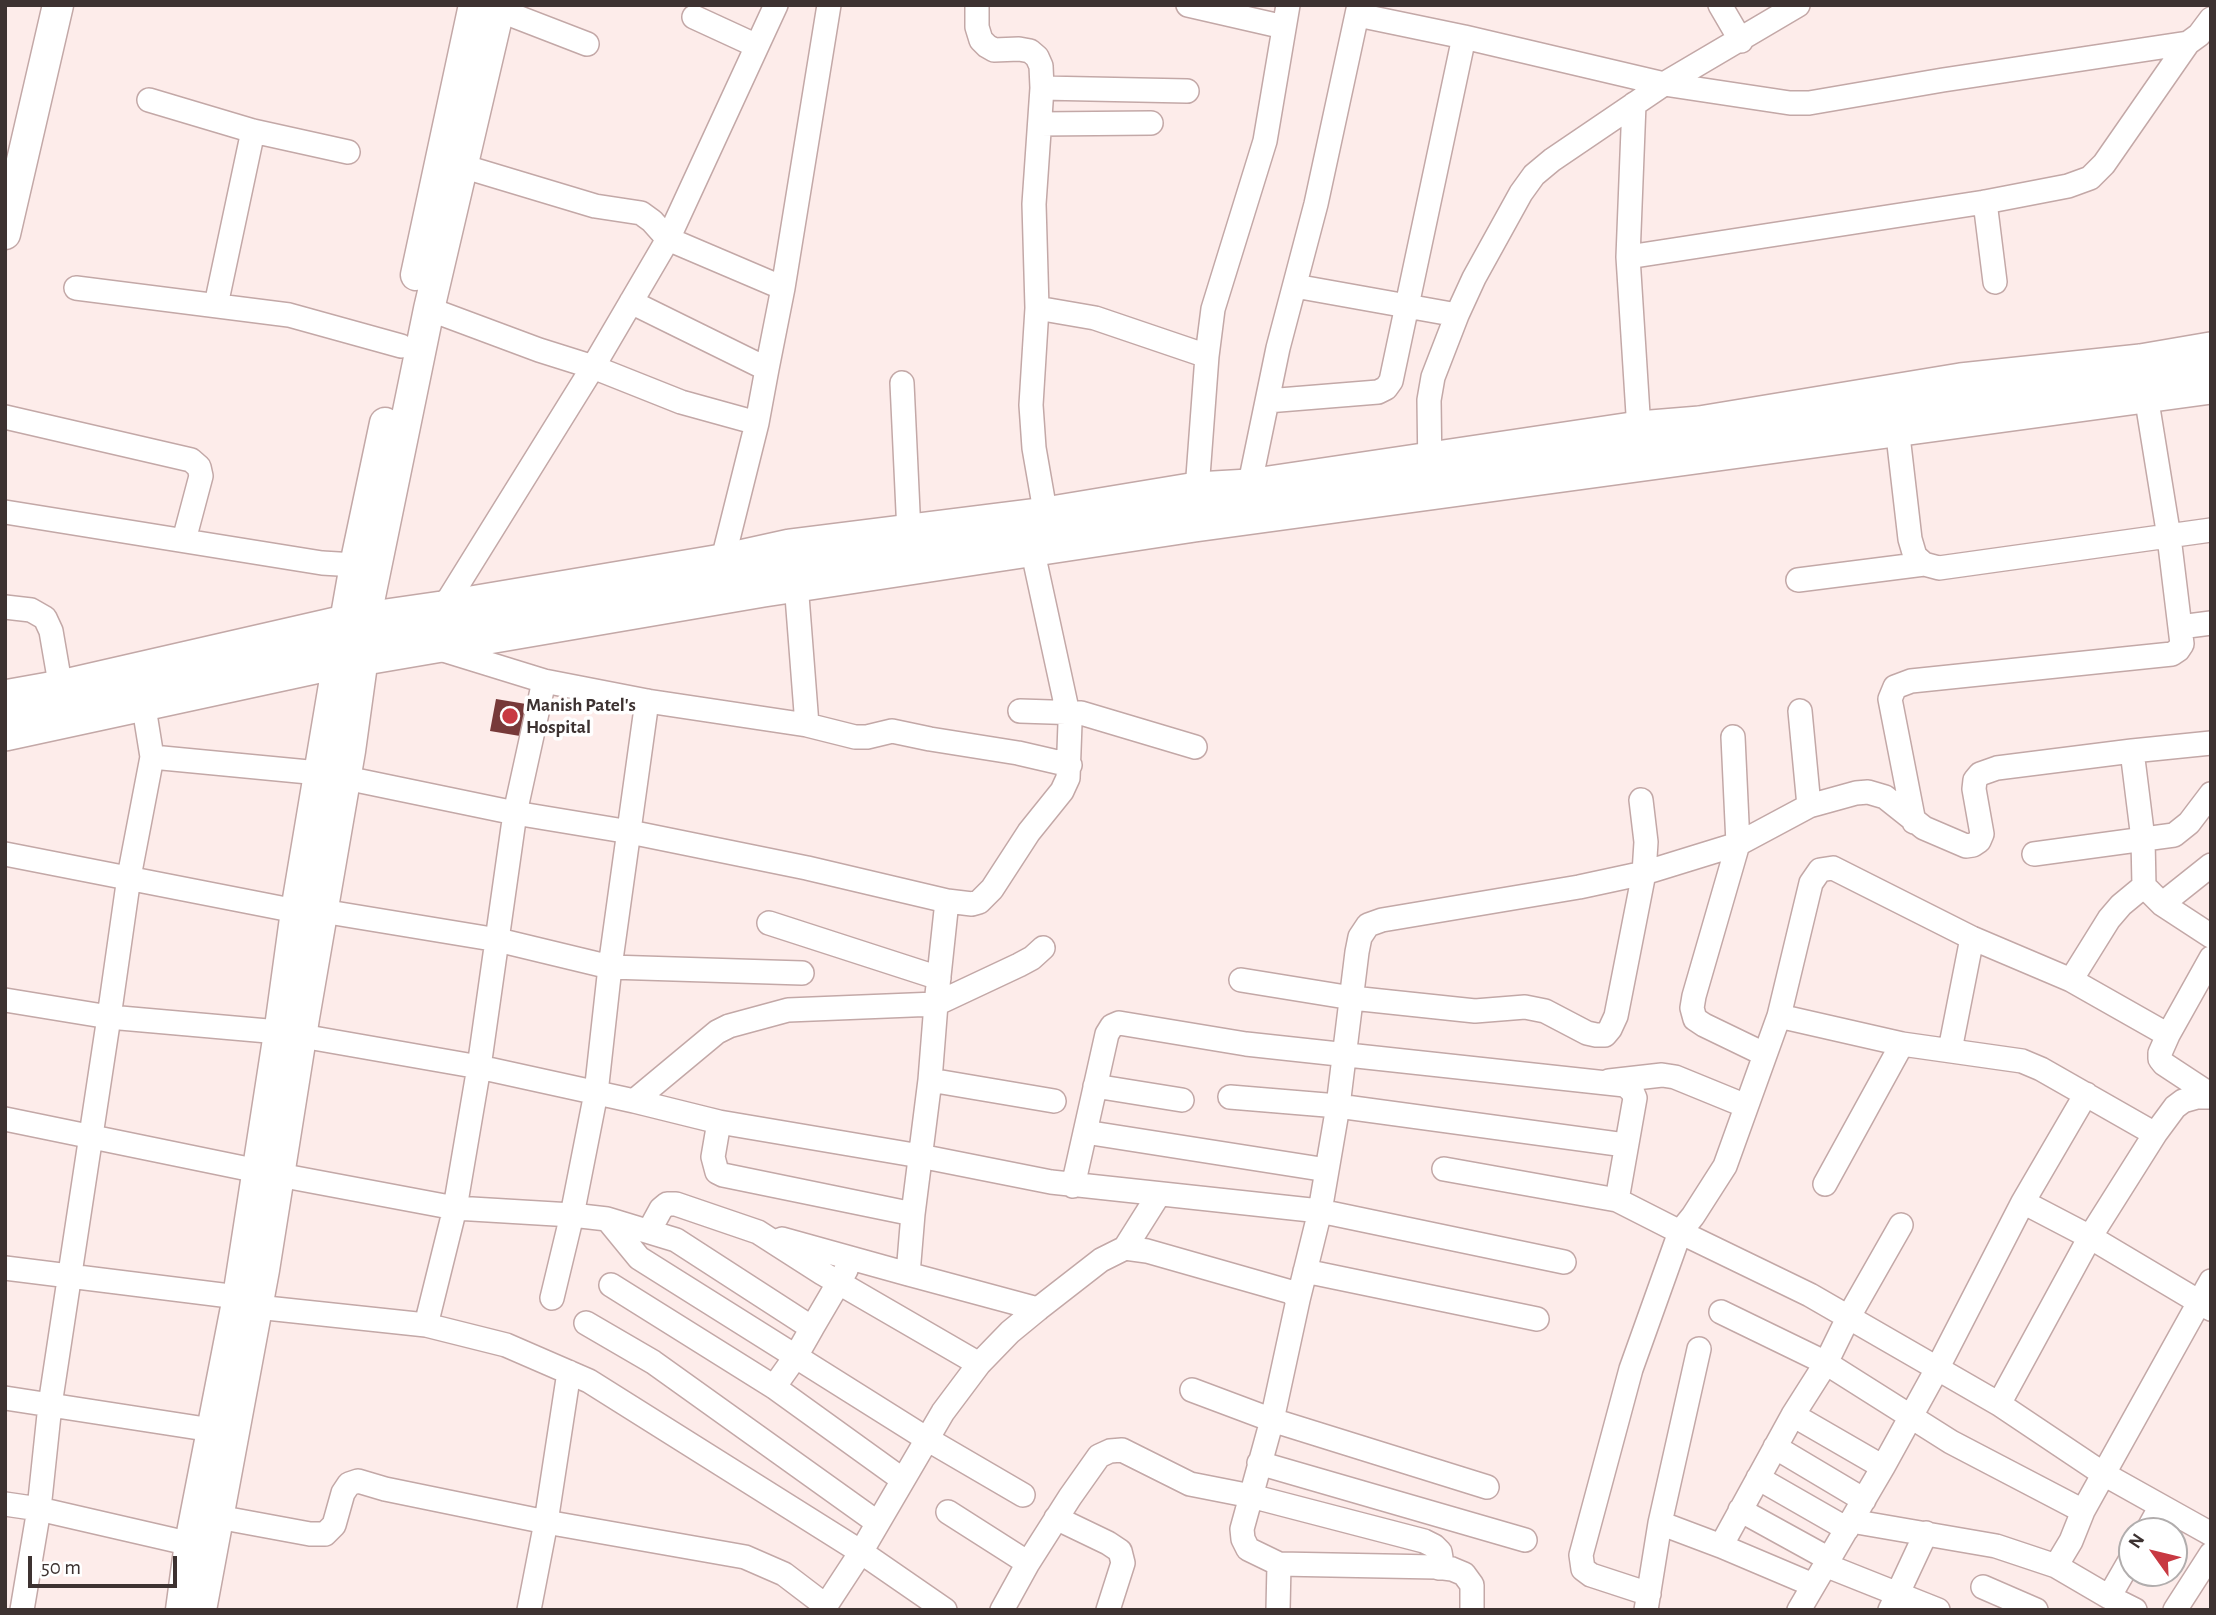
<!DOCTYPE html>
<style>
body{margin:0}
#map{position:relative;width:2216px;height:1615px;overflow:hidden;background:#fdecea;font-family:"Alegreya Sans",sans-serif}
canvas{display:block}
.frame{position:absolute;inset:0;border:7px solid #3d3231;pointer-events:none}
.north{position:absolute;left:2118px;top:1517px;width:70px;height:70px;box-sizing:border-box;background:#fff;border:2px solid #b1adad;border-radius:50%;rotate:304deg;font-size:19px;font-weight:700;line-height:28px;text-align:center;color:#3d3231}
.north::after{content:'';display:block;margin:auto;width:24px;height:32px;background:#c83942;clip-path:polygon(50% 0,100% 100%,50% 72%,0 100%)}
.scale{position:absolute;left:28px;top:1556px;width:149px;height:32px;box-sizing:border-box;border:4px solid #3d3231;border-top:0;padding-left:9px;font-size:21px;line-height:24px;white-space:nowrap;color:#3d3231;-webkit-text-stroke:5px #fff;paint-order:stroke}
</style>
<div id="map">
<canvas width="2216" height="1615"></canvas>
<div class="frame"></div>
<div class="north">N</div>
<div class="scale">50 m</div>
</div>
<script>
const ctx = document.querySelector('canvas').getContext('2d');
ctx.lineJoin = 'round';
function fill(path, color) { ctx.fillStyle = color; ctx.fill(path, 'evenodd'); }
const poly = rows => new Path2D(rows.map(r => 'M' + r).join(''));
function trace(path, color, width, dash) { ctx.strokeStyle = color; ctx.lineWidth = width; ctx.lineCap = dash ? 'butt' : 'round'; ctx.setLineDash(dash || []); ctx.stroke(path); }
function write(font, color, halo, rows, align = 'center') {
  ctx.font = font + ' "Alegreya Sans",sans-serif'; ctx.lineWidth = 7; ctx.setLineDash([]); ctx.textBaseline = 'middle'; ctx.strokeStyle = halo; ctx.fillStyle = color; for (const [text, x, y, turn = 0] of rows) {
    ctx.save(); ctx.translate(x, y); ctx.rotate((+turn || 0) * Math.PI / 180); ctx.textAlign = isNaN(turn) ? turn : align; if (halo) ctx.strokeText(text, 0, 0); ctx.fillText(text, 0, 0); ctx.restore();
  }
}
const building = poly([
 [496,699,532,705,526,737,490,731]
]);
const minor = poly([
 [977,5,977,27,981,40,987,46,994,50,1019,49,1030,51,1037,57,1041,66,1042,88,1034,204,1037,308,1031,405,1034,448,1048,528],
 [1188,5,1284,27],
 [1720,5,1741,41],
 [499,10,587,44],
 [1358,15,1464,37,1664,84,1790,103,1809,103,1943,80,2188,43,2199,35,2211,19],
 [694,17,757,46],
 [1042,88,1187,91],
 [149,100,253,131,348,152],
 [1634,104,1628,257,1639,430],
 [1040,124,1151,123],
 [462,166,595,206,641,213,652,221,668,239,783,288],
 [1985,202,1995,282],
 [1628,257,1985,202,2068,186,2090,178,2104,164,2188,43],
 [1295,286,1457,315],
 [76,288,289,315,401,346],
 [631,302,767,369],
 [216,305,253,131],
 [1037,308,1095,318,1207,356],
 [429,309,539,350,593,367,681,402,757,423],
 [902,383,909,533],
 [1267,401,1378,392,1386,388,1391,381,1464,37],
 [5,417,191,460,199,467,201,476,184,540],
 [1897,427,1910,539,1915,556,1924,564,1939,568,2211,530],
 [1430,474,1429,400,1433,377,1457,315,1474,278,1521,193,1534,175,1552,160,1664,84,1798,5],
 [1249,488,1278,348,1316,204,1359,5],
 [1196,503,1207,356,1213,309,1265,141,1288,5],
 [5,512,322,563,355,565],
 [722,563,757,423,767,369,783,288,829,5],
 [1798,580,1924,564],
 [796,583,807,725],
 [5,607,31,610,45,618,51,631,61,689],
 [442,610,593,367,668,239,776,5],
 [2180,627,2211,623],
 [437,648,544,681,647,701,807,725,855,737,867,737,892,731,930,739,1018,753,1070,765],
 [1020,711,1081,713,1195,747],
 [1800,711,1809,806],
 [1733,737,1738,844,1694,996,1692,1008,1695,1019,1704,1025,1764,1054],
 [2132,751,2211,743],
 [152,757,319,773],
 [346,778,515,813,630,832,807,868,947,901,972,904,979,902,992,889,1029,832,1062,791,1068,778,1070,723,1032,548],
 [1914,822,1890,699,1895,687,1911,681,2172,654,2178,650,2182,644,2169,537,2144,383],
 [5,854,296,911],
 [2034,854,2174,835,2189,823,2211,794],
 [947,901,936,1004,930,1080,913,1214,908,1274,1038,1309],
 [2162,904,2211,865],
 [322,911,498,940,610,967,802,973],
 [769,923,939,978],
 [2211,958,2168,1035,2160,1053,2160,1059,2164,1064,2211,1095],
 [1241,980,1352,998,1475,1011,1525,1007,1545,1011,1587,1033,1596,1035,1605,1035,1610,1029,1616,1016,1644,873,1646,842,1641,800],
 [2071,980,2168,1035],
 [5,1000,109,1017,279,1032,479,1067,634,1101,719,1122,920,1156,1051,1182,1320,1211,1298,1300],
 [1779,1016,1902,1044,2022,1061,2041,1069,2155,1134],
 [1950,1050,1972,938],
 [930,1080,1054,1101],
 [1609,1081,1662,1075,1675,1077,1746,1106],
 [1095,1086,1182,1100],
 [1230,1097,1338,1106,1625,1145],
 [634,1101,717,1032,729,1026,788,1010,936,1004,1019,965,1032,958,1043,948],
 [5,1119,258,1171,455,1208,572,1215,596,1093,610,967,647,701],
 [719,1122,713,1157,717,1172,723,1175,913,1214],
 [1085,1132,1327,1170],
 [1444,1169,1617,1200,1680,1232,1693,1216,1725,1166,1779,1016,1811,883,1820,870,1833,868,1972,938,2071,980,2109,919,2121,905,2144,886],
 [1825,1184,1902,1044],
 [1073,1186,1107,1034,1112,1026,1119,1023,1246,1044,1625,1085,1632,1091,1635,1098,1617,1200],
 [2023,1202,2090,1237,2211,1309],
 [607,1219,639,1258,927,1439,1023,1495],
 [649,1231,661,1209,667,1204,676,1204,758,1232,822,1273,979,1364],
 [782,1239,908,1274],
 [1125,1248,1159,1194],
 [1564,1262,1320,1211,1338,1106,1357,952,1360,937,1368,925,1382,920,1579,887,1644,873,1738,844,1809,806,1856,793,1868,792,1885,797,1924,828,1966,846,1973,845,1979,841,1982,834,1974,789,1975,780,1980,774,1997,768,2132,751,2143,839,2144,886,2162,904,2211,936],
 [5,1268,238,1297,257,1307,426,1325,506,1345,589,1381,861,1552,945,1610],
 [1305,1271,1537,1319],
 [611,1285,774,1387,903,1480],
 [552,1298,572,1215,607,1219,676,1240,812,1328,796,1356,774,1387],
 [1721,1312,1826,1363,1951,1442,2083,1511,2211,1281],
 [586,1323,653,1362,878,1523],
 [426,1325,455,1208,479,1067,515,813,544,681],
 [812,1328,846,1270],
 [1699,1349,1660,1523,1721,1546],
 [1192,1390,1272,1420,1487,1487],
 [5,1398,212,1430],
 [1999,1404,2090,1237,2155,1134,2175,1107,2183,1101,2197,1097,2211,1097],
 [1793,1415,1883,1467],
 [1775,1447,1864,1500],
 [1259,1463,1525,1540],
 [1758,1478,1847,1529],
 [5,1504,39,1509,204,1547],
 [1740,1510,1829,1559],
 [948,1512,1028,1563,1002,1610],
 [218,1517,310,1534,325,1534,334,1525,343,1493,349,1484,358,1481,385,1489,546,1522,745,1557,784,1574,826,1606],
 [1056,1518,1108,1543,1120,1551,1123,1563,1108,1610],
 [1851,1521,1996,1546,2056,1566,2109,1597,2135,1610],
 [2147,1531,2161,1506],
 [1028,1563,1070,1497,1099,1456,1110,1451,1122,1450,1190,1484,1251,1496,1424,1541,1434,1546,1440,1552,1441,1558,1439,1568],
 [1279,1564,1436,1567,1452,1569,1464,1574,1472,1585,1472,1610],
 [1825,1565,1938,1610],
 [2056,1566,2071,1541,2083,1511],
 [1813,1585,1721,1546,1793,1415,1826,1363,1848,1318,1901,1225],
 [1983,1587,2036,1610],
 [1649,1594,1591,1575,1583,1569,1581,1555,1631,1369,1680,1232,1810,1295,1999,1404,2102,1473,2211,1534],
 [2109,1597,2132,1557],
 [22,1610,39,1509,50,1405,109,1017,129,877,152,757,141,689],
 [529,1610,546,1522,569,1372],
 [823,1610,861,1552,943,1412,979,1364,1010,1332,1038,1309,1101,1260,1125,1248,1147,1251,1291,1292,1298,1300,1272,1420,1242,1529,1243,1539,1248,1549,1279,1564,1278,1610],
 [1646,1610,1660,1523],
 [1799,1610,1883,1467,1937,1369,2023,1202,2086,1094],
 [1890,1610,1926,1533],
 [2175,1610,2211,1554]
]);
const tertiary = poly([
 [5,234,58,5],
 [416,275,474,5],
 [181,1610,190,1543,238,1297,281,1020,296,911,338,661,355,565,385,423],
 [201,1610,264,1270,304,1018,350,751,363,657,365,621,429,309,500,5]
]);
const primary = poly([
 [5,699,61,689,345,624,442,610,722,563,790,548,1046,516,1197,491,1249,488,1639,430,1700,425,1961,382,2141,363,2211,351],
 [5,732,324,663,763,588,1194,523,2211,385]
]);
const markers = [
 [510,716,9,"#c83942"]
];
const poiNames = [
 ["Manish Patel's",526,705],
 ["Hospital",526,727]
];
fill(building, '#773939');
trace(minor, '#c3a8a7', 26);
trace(tertiary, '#c3a8a7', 33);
trace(primary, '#c3a8a7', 40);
trace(minor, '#fff', 23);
trace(tertiary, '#fff', 30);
trace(primary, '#fff', 37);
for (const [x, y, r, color] of markers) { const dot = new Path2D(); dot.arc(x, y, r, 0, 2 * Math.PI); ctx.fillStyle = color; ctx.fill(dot); trace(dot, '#fff', 2.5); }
write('bold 19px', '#3d3231', '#fff', poiNames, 'left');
</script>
